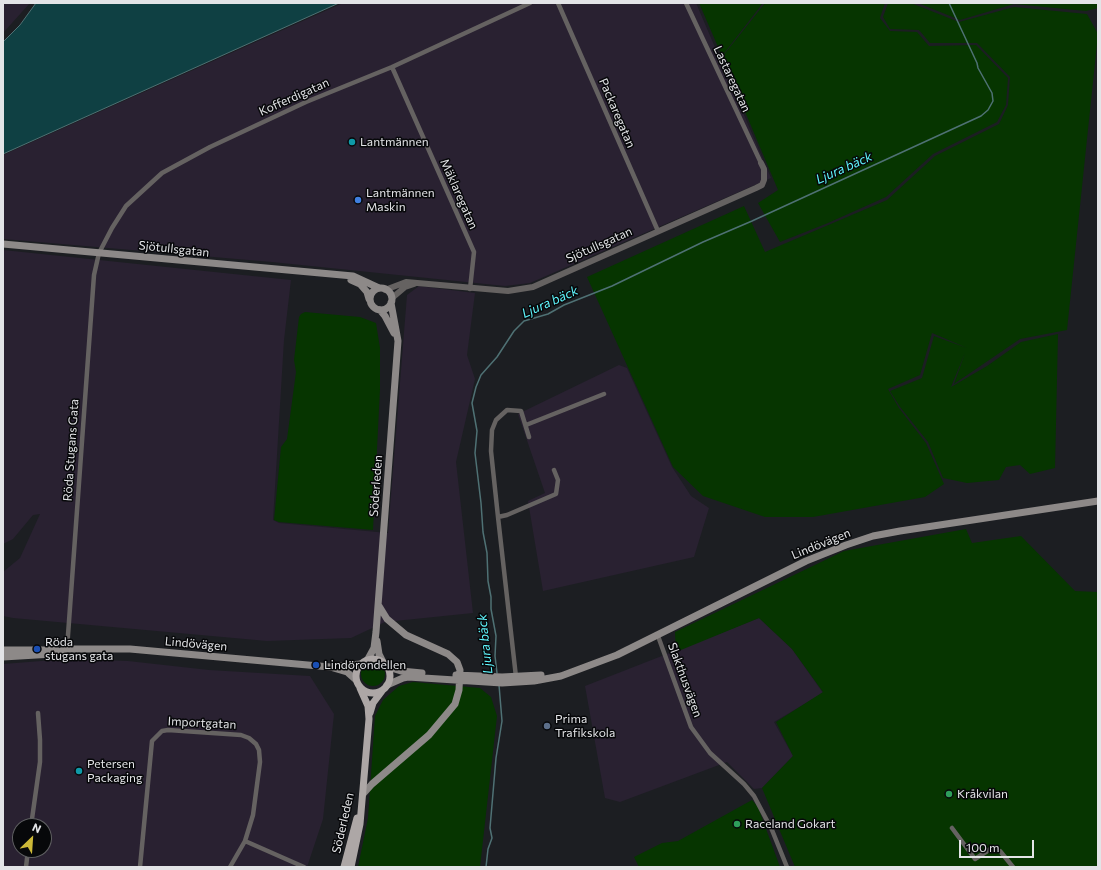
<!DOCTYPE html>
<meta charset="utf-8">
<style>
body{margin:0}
#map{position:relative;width:1101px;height:870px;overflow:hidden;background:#1c1e22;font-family:Commissioner,sans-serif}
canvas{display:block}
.frame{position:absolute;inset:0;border:4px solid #e3e4e7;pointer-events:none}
.north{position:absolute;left:12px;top:818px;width:40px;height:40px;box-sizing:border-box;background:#07080a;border:1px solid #5f6062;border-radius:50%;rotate:25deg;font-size:11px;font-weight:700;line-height:16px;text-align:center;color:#e3e4e7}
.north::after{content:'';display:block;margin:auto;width:14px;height:18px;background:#cdb938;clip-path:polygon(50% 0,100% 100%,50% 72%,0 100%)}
.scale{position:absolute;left:959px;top:840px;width:75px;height:18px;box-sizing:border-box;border:2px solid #e3e4e7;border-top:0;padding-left:5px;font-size:12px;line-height:14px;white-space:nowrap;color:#e3e4e7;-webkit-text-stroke:3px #07080a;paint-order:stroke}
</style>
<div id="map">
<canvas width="1101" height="870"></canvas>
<div class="frame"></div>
<div class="north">N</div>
<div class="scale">100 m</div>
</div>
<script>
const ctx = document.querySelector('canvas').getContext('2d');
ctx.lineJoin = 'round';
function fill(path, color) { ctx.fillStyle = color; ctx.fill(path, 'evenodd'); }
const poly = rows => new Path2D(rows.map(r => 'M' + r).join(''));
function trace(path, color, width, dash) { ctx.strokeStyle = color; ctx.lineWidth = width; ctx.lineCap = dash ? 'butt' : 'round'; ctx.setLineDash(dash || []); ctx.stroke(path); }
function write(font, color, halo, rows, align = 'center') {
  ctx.font = font + ' Commissioner,sans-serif'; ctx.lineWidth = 3; ctx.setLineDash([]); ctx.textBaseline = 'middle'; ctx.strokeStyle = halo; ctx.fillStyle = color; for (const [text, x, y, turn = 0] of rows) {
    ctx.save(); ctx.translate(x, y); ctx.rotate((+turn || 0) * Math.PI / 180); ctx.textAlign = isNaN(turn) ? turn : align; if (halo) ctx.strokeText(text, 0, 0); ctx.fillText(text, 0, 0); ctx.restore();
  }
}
const industrial = poly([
 [3,3,30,3,3,33],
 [343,3,696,3,771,178,530,283,505,286,272,262,3,239,3,155],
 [3,250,291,280,284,340,273,520,279,523,388,533,407,295,419,286,475,293,467,355,475,379,456,462,473,613,385,622,351,638,267,641,13,618,3,616,3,572,20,558,40,514,33,515,13,539,3,544],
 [619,365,627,368,672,467,691,496,709,508,694,557,543,591,528,501,545,493,518,414],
 [759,618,792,649,823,693,774,722,793,756,762,788,754,789,727,762,620,802,605,798,585,686],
 [67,659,128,661,209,670,310,676,334,714,323,819,307,867,3,867,3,664],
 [20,826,44,826,44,850,20,850]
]);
const green = poly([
 [699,3,763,3,722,56],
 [765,3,885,3,880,18,890,31,917,32,929,46,976,45,1008,78,1006,105,997,122,933,154,886,197,828,223,780,242,758,203,778,190,722,57],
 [888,3,911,3,959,22,1014,7,1087,14,1098,34,1067,330,1020,339,954,384,965,353,951,387,987,366,1021,342,1058,334,1055,468,1030,474,1020,465,1006,467,999,480,967,483,943,478,928,442,900,407,890,391,922,378,934,336,967,348,932,333,920,375,888,389,899,408,926,443,944,484,925,497,813,517,765,517,703,496,673,467,587,277,744,206,765,252,887,200,935,156,999,124,1008,105,1010,77,977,43,930,43,919,30,890,29,883,17],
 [918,3,1098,3,1098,8,1086,11,1014,4,960,20],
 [305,312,360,317,376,323,380,348,380,389,373,530,279,522,274,520,281,447,287,439,296,372,294,360,299,317,301,314],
 [966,529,972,543,1021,536,1075,591,1098,592,1098,867,795,867,762,788,793,756,776,722,823,692,792,649,759,618,676,652,675,632,844,551],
 '361 674a12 12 0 1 1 24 0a12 12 0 1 1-24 0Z',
 [413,682,480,688,491,697,497,716,480,867,358,867,368,818,375,716,383,700,399,686],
 [752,800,758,807,780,867,639,867,634,857,662,843,678,841]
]);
const water = poly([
 [36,3,339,3,3,154,3,42,20,25,36,3]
]);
const stream = poly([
 [497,673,495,656,496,636,491,609,491,597,488,581,487,553,483,532,481,503,475,453,477,431,472,403,476,387,481,375,497,357,514,331,524,321,548,314,564,305,612,286,703,242,752,221,981,116,988,110,993,101,992,93,978,68,977,63,949,3],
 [486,867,488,849,492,838,490,828,496,758,502,721,499,685]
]);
const minor = poly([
 [558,3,658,231],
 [686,3,761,163],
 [392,67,474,252,470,289],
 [526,425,604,394],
 [498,517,491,451,492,430,496,420,507,410,521,411,529,437],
 [658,636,691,727,710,753,744,784,754,796,772,830,787,867],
 [67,649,94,275,99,253,112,228,126,206,162,173,210,147,306,102,392,67,530,3],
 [516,677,498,517,507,515,556,494,558,480,554,470],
 [31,826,40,762,40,740,38,713],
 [952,828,975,859,992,848,1000,851,1013,867],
 [245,841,304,867],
 [26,867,28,850],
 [140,867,152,741,162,731,168,730,241,735,249,738,256,744,259,750,260,762,253,815,245,841,230,867]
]);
const tertiary = poly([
 [385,290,406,282,508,291,533,287,756,188,762,185,764,180,764,169,761,163],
 [392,298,405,287,414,284]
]);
const secondary = poly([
 [3,244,353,276,379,288],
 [351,280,360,284,367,292,369,299],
 '370 299a11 11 0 1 1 22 0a11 11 0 1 1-22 0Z',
 [380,310,385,316,394,333],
 [377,641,379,654,383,662],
 [3,650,56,650],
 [3,657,53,654,67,649,130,649,330,667,347,672,356,680],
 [368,659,374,648,376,632,398,341,391,303],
 [338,666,361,664],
 [388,667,401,671,422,673],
 [456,675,502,677,541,675],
 [387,685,403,678,408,677,502,683,534,681,561,676,617,655,806,561,846,545,873,536,900,531,1098,501],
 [363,794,372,784,429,735,455,704,459,690,460,670,457,662,448,654,406,635,387,619,379,606]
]);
const primary = poly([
 '356 676a17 17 0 1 1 34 0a17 17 0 1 1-34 0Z',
 [370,713,373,703,382,691],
 [344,867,357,818],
 [351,867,360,824,369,719,368,706,360,688]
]);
const markers = [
 [352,142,4,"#0f9aa8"],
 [358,200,4,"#3f7fe0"],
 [37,649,4,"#1a4fb4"],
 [316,665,4,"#1a4fb4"],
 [547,726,4,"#5c6f8a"],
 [79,771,4,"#0f9aa8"],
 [949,794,4,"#2e9e5b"],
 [737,824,4,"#2e9e5b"]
];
const streetNames = [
 ["Lastaregatan",732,79,65],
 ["Kofferdigatan",294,97,-24],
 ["Packaregatan",617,113,67],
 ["Mäklaregatan",459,194,66],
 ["Sjötullsgatan",599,245,-24],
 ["Sjötullsgatan",174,249,6],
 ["Röda Stugans Gata",71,450,-86],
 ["Söderleden",376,486,-86],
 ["Lindövägen",821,544,-22],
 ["Lindövägen",196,644,5],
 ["Slakthusvägen",685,680,70],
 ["Importgatan",202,723,3],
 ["Söderleden",343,823,-77]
];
const poiNames = [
 ["Lantmännen",360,142],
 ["Lantmännen",366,193],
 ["Maskin",366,207],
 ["Röda",45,642],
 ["stugans gata",45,656],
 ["Lindörondellen",324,665],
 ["Prima",555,719],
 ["Trafikskola",555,733],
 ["Petersen",87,764],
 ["Packaging",87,778],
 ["Kråkvilan",957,794],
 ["Raceland Gokart",745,824]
];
const waterNames = [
 ["Ljura bäck",844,168,-24],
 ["Ljura bäck",550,302,-24],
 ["Ljura bäck",485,644,-96]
];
fill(industrial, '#292131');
fill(green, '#063500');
fill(water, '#0f4043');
trace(water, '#4f7174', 1);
trace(stream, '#4f7174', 1.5);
trace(minor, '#656261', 4.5);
trace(tertiary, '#656261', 6);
trace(secondary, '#8d8988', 7);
trace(primary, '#ada7a6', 7);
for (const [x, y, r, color] of markers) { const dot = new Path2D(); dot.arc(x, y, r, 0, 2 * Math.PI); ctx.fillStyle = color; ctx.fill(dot); trace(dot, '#07080a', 1.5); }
write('12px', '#e3e4e7', '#07080a', streetNames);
write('12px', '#e3e4e7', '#07080a', poiNames, 'left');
write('italic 13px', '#5ff4fb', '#07080a', waterNames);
</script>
